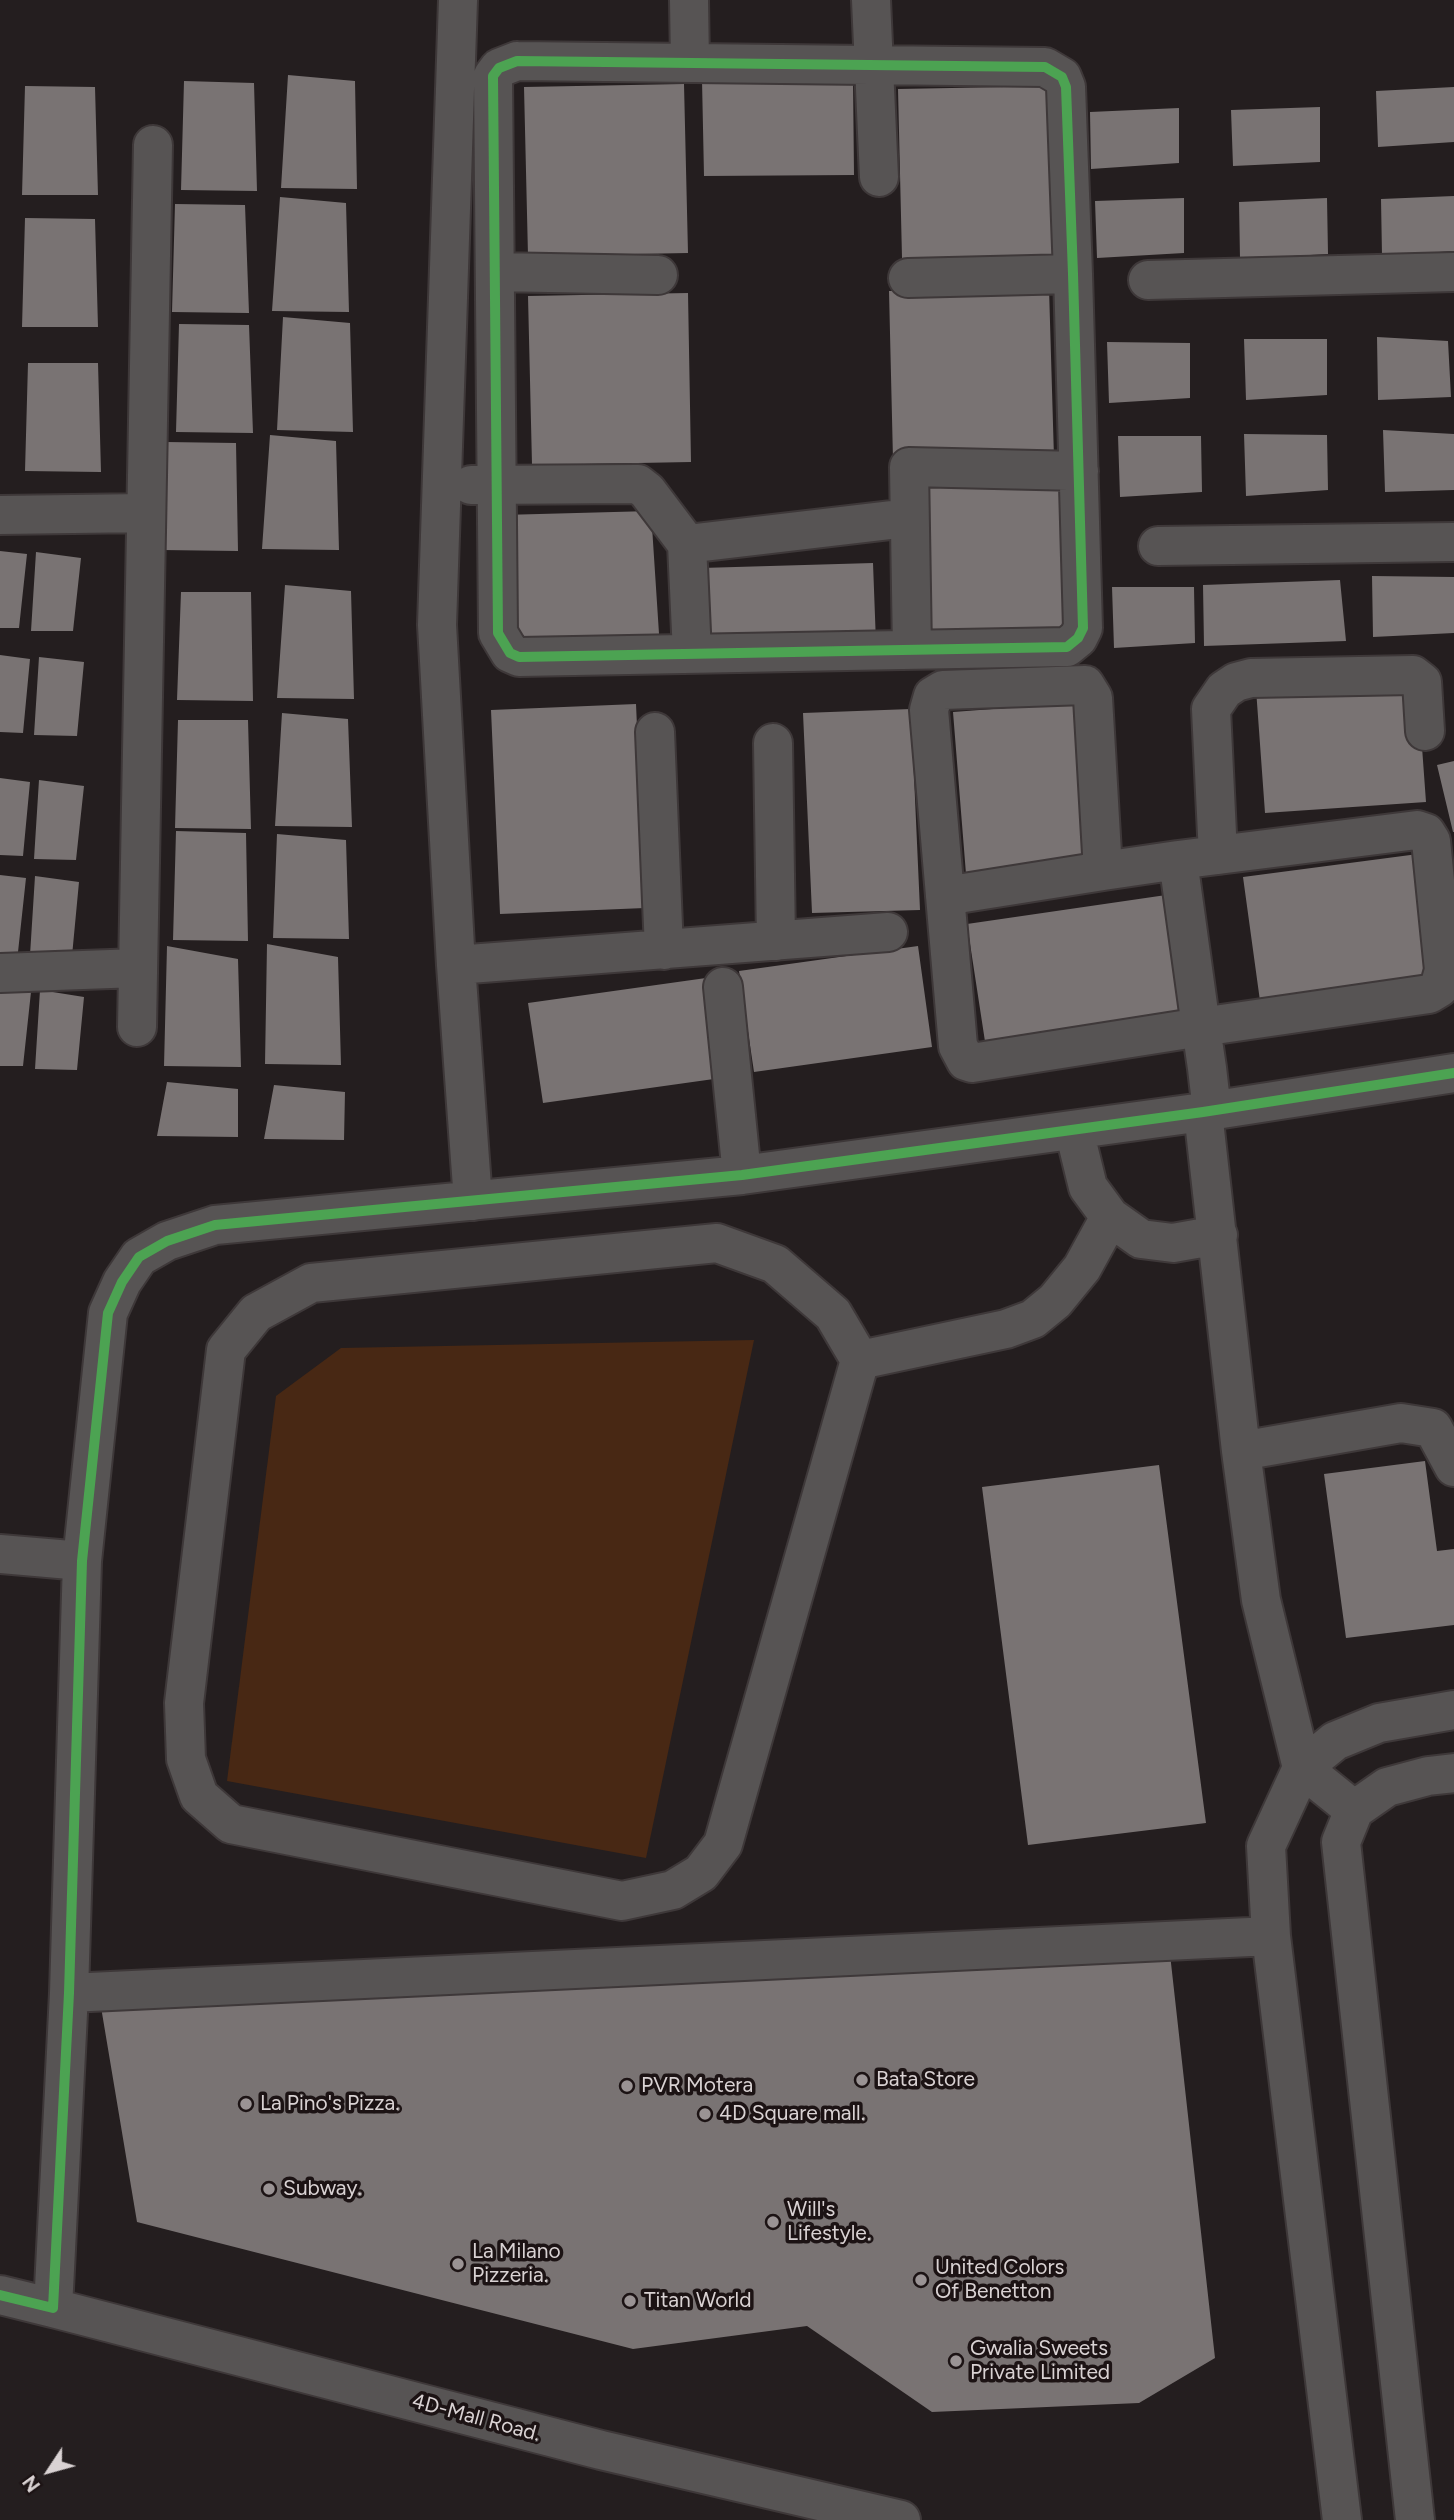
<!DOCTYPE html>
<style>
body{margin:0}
#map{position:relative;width:1454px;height:2520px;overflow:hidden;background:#241e1f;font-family:Figtree,sans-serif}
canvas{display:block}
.north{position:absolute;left:14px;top:2436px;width:70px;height:70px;-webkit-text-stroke:5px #1c1314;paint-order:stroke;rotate:234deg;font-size:19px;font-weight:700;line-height:28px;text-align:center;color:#d9d2d3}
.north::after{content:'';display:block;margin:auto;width:24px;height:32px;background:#d9d2d3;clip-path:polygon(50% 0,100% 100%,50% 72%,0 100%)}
</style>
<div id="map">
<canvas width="1454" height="2520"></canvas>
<div class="north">N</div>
</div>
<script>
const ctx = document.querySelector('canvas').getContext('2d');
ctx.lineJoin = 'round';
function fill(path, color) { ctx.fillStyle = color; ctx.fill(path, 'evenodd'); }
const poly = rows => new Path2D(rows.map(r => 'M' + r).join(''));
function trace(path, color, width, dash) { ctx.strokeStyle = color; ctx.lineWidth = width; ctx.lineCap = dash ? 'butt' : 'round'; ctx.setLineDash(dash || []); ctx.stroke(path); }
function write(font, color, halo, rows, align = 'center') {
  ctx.font = font + ' Figtree,sans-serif'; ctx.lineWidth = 7; ctx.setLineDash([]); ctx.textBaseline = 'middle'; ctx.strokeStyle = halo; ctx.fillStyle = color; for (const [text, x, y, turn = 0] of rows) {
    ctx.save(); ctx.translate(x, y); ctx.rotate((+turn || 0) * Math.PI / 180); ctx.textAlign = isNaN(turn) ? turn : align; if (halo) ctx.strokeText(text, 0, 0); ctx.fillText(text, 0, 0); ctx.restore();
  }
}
const green = poly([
 [754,1340,646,1858,227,1781,276,1396,341,1348]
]);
const building = poly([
 [288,75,355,81,357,189,281,188],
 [853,79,854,175,704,176,702,80],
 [184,81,254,83,257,191,181,190],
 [684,84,688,253,528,256,524,87],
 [25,86,95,87,98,195,22,195],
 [1058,86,1062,255,902,258,898,89],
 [1454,87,1454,142,1378,147,1376,91],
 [1320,107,1320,162,1233,166,1231,110],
 [1179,108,1179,163,1091,169,1090,112],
 [1454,196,1454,251,1382,256,1381,199],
 [280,197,346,203,349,312,272,311],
 [1184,198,1184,253,1097,258,1095,201],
 [1327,198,1328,254,1240,259,1239,202],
 [175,204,245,205,249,313,172,312],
 [25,218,95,219,98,327,22,327],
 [1049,288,1054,458,893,460,889,291],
 [688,293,691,462,532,465,528,296],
 [283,317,350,323,353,432,277,430],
 [179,324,249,325,253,433,176,432],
 [1377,337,1448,341,1451,397,1378,400],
 [1244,339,1327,339,1327,395,1246,400],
 [1107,342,1190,343,1190,398,1109,403],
 [28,363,98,363,101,472,25,471],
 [1383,430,1454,434,1454,490,1385,492],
 [1244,434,1327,435,1328,490,1246,496],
 [270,435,336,441,339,550,262,549],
 [1118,436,1201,436,1202,492,1120,497],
 [166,442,236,443,238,551,162,550],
 [913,473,1066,478,1064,635,917,642],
 [651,511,660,649,508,645,502,515],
 [0,551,27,554,19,628,0,628],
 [36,552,81,558,73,631,31,631],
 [873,563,876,643,704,649,701,568],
 [1372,576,1454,577,1454,633,1373,637],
 [1340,580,1346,641,1204,646,1203,585],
 [285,585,351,591,354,699,277,698],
 [1112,587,1194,587,1195,643,1114,648],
 [181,592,251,592,253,701,177,700],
 [0,655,30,659,23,733,0,732],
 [39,657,84,662,77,736,34,735],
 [1417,678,1426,802,1265,813,1256,689],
 [1086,702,1097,865,966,874,953,712],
 [636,704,645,908,500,914,491,710],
 [911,709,920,910,812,913,803,713],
 [282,713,348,719,352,827,275,826],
 [178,720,248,720,251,829,175,828],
 [1454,761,1454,832,1453,832,1437,765],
 [0,778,30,782,23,856,0,855],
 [39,780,84,786,76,860,34,859],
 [176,831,246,833,248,941,173,940],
 [277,834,346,840,349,939,273,938],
 [1418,854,1435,978,1260,1001,1243,877],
 [0,875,26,878,18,952,0,952],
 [35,876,79,882,72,956,30,955],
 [1173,894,1192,1018,986,1048,967,924],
 [267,944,338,957,341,1065,265,1064],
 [167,946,238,959,241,1067,164,1066],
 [918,946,932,1047,754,1072,739,971],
 [706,978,721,1078,543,1103,528,1003],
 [0,988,31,992,23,1066,0,1066],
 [40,990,84,997,77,1070,35,1069],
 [167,1082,238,1089,238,1137,157,1136],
 [274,1085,345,1092,344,1140,264,1139],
 [1425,1461,1437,1551,1454,1549,1454,1625,1346,1638,1324,1474],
 [1159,1465,1206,1823,1028,1845,982,1487],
 [1170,1954,1215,2358,1139,2403,932,2412,807,2326,633,2349,137,2222,100,2001]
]);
const minor = poly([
 [458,0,437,625,456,965,473,1201],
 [689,0,690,63],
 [871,0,879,177],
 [517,61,1045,67,1062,77,1066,87,1073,274,1083,628,1078,638,1067,647,519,657,510,653,498,633,493,76,499,68,517,61],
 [495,272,658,275],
 [908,278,1073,274],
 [1148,280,1454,272],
 [471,485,638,484,647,491,687,544,908,518],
 [0,515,146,513],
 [687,544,692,654],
 [1158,546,1454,542],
 [912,650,909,467,1079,471],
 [655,732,664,950],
 [773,743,776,941],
 [1218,855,1211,709,1224,690,1236,682,1251,678,1413,675,1422,682,1425,731],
 [1178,860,1103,871,1093,698,1085,685,943,690,933,696,929,710,958,1046,966,1061,972,1063,1201,1027,1429,994,1439,988,1444,970,1431,841,1426,833,1417,830,1178,860,1201,1027,1207,1068,1212,1111],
 [945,896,1103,871],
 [456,965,888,932],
 [0,973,138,968],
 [723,987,742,1175],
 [137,1027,153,145],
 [1203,1112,1241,1451,1261,1600,1302,1768,1354,1810],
 [1074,1130,1088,1187,1110,1217,1141,1239,1173,1243,1218,1235],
 [860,1360,723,1844,701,1873,673,1890,622,1901,231,1824,199,1796,186,1759,184,1703,226,1350,256,1313,311,1283,717,1243,775,1264,833,1314,860,1360,1006,1329,1033,1319,1055,1301,1082,1268,1110,1217],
 [1241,1451,1401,1423,1433,1428,1454,1467],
 [0,1554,82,1561],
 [69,1993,1271,1936],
 [0,2295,53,2308,69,1993,82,1561,108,1313,122,1282,139,1257,167,1241,215,1225,742,1175,1203,1112,1454,1073],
 [53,2308,601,2450,901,2520],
 [1342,2520,1271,1936,1266,1846,1302,1768,1335,1741,1379,1723,1454,1710],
 [1415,2520,1341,1842,1354,1810,1387,1787,1428,1776,1454,1773]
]);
const cycleway = poly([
 [517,61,1045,67,1062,77,1066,87,1073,274,1083,628,1078,638,1067,647,519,657,510,653,498,633,493,76,499,68,517,61],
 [0,2295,53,2308,69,1993,82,1561,108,1313,122,1282,139,1257,167,1241,215,1225,742,1175,1203,1112,1454,1073]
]);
const markers = [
 [862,2080,7,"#9a9394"],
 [627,2086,7,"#9a9394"],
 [246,2104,7,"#9a9394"],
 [705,2114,7,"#9a9394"],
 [269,2189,7,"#9a9394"],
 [773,2222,7,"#9a9394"],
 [458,2264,7,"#9a9394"],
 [921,2280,7,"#9a9394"],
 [630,2301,7,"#9a9394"],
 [956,2361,7,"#9a9394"]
];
const poiNames = [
 ["Bata Store",876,2080],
 ["PVR Motera",641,2086],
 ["La Pino's Pizza.",260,2104],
 ["4D Square mall.",719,2114],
 ["Subway.",283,2189],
 ["Will's",787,2210],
 ["Lifestyle.",787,2234],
 ["La Milano",472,2252],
 ["Pizzeria.",472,2276],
 ["United Colors",935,2268],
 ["Of Benetton",935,2292],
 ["Titan World",644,2301],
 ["Gwalia Sweets",970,2349],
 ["Private Limited",970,2373]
];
const streetNames = [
 ["4D-Mall Road.",476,2418,15]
];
fill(green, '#482814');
fill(building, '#797373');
trace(minor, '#3e3839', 42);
trace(minor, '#575454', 38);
trace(cycleway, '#4ca352', 10);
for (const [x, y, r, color] of markers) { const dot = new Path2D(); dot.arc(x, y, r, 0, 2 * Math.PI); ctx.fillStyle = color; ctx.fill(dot); trace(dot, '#1c1314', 2.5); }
write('21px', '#d9d2d3', '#1c1314', poiNames, 'left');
write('21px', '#d9d2d3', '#1c1314', streetNames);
</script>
